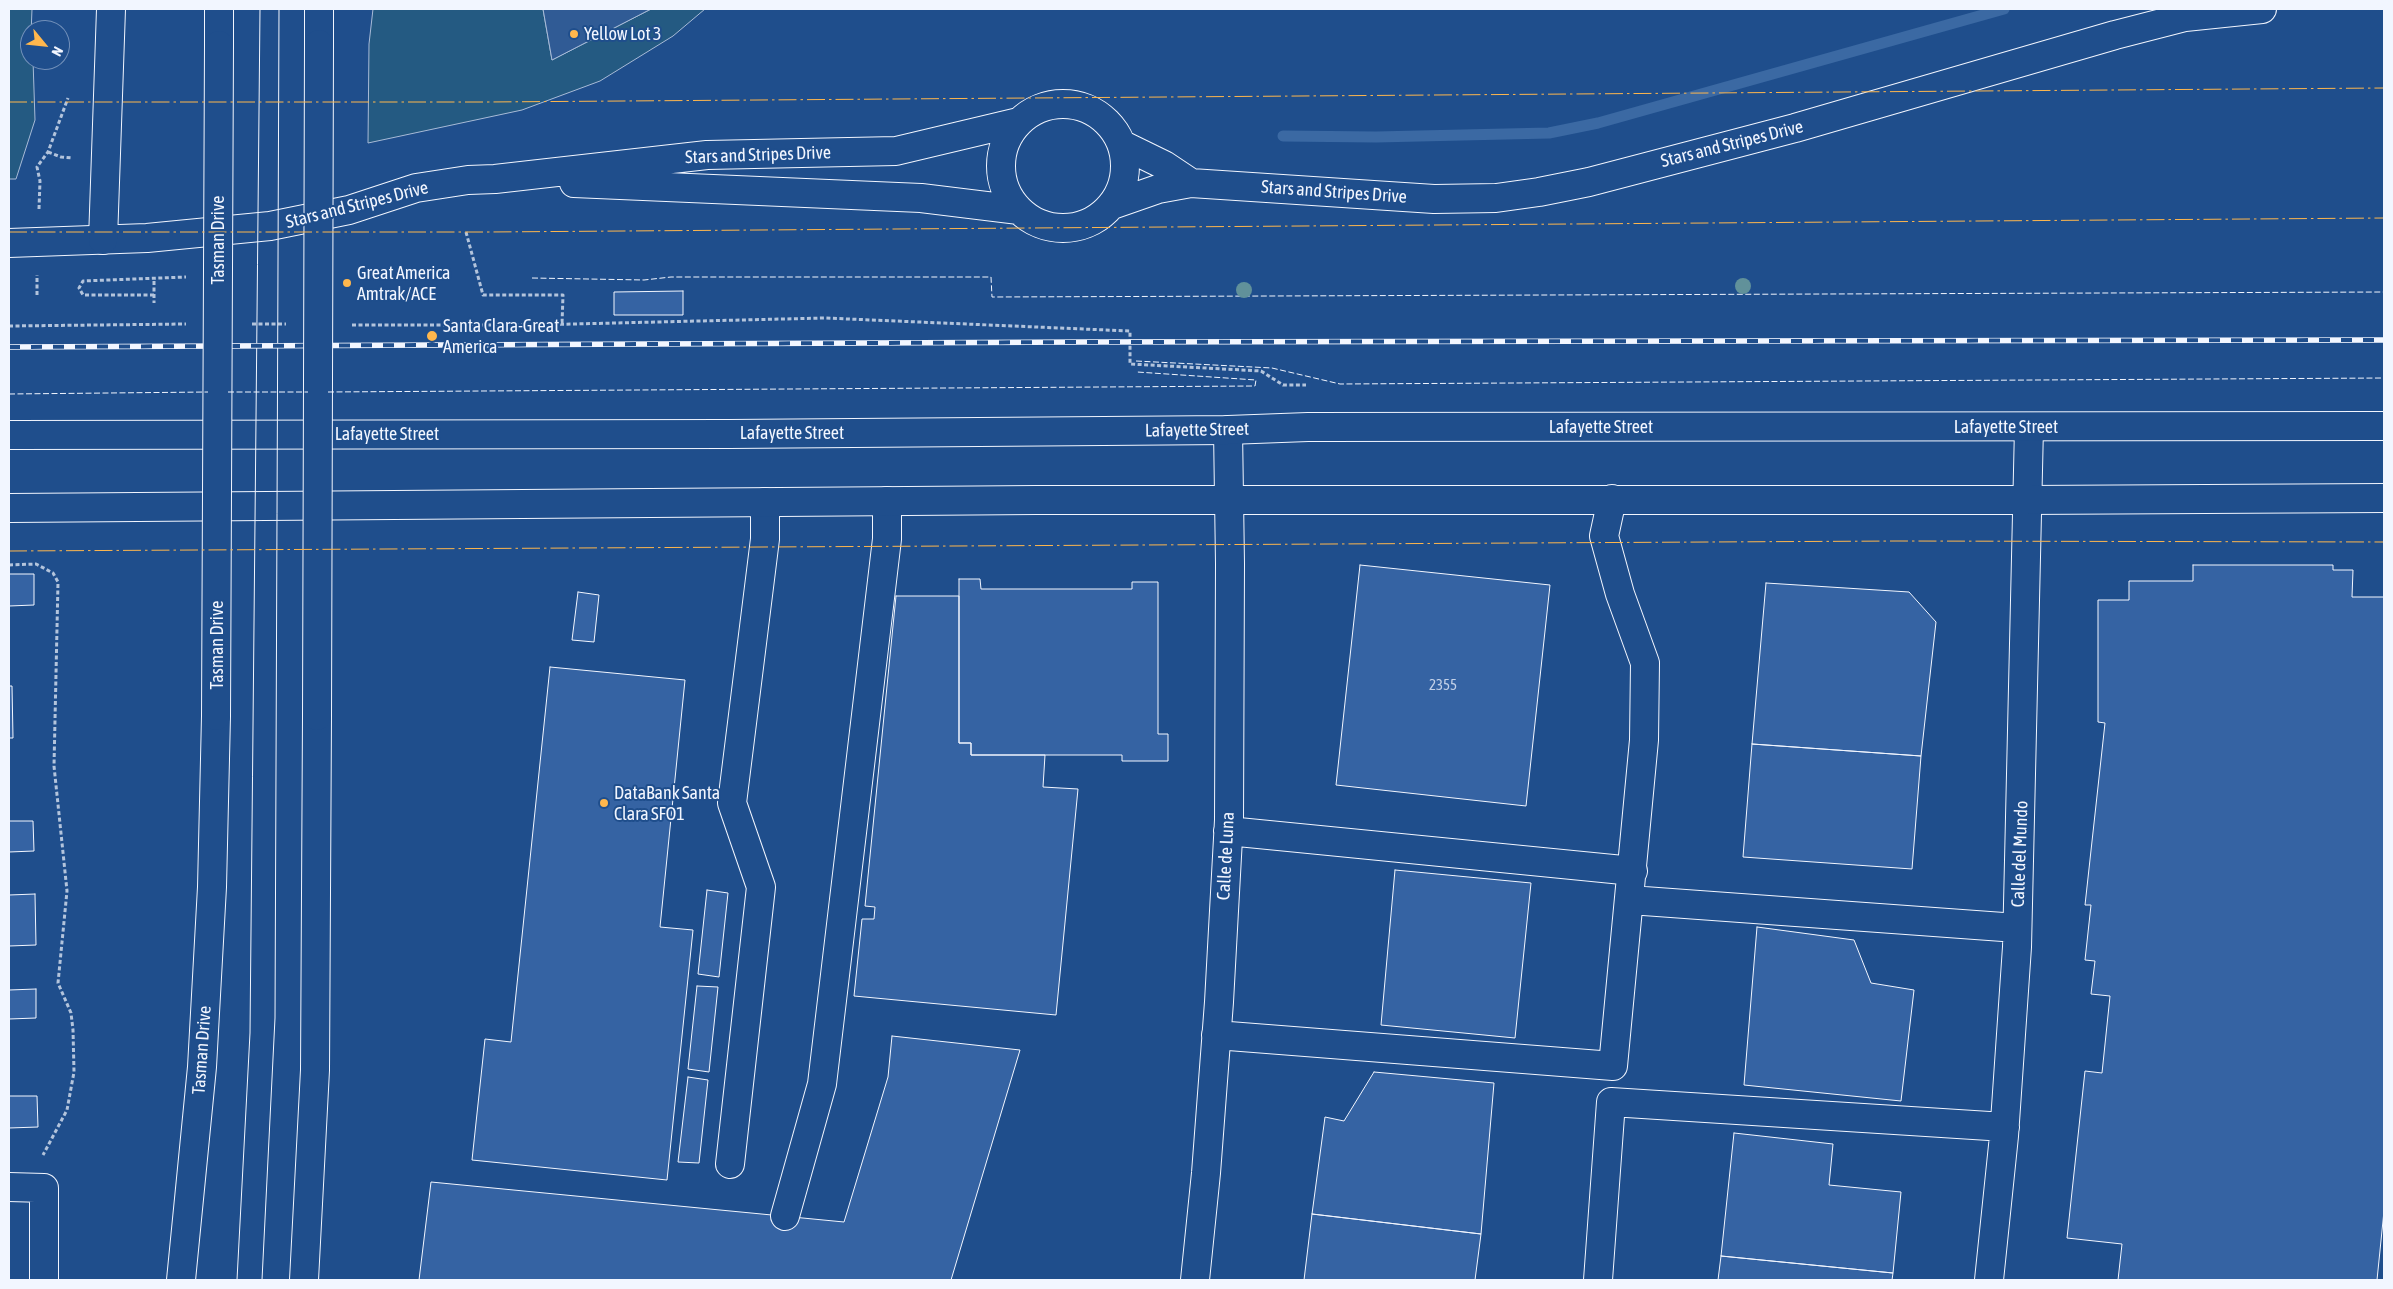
<!DOCTYPE html>
<style>
body{margin:0}
#map{position:relative;width:2393px;height:1289px;overflow:hidden;background:#1f4e8c;font-family:"Asap Condensed",sans-serif}
canvas{display:block}
.frame{position:absolute;inset:0;border:10px solid #f2f6ff;pointer-events:none}
.north{position:absolute;left:20px;top:20px;width:50px;height:50px;box-sizing:border-box;background:#1f4e8c;border:1px solid #7391ba;border-radius:50%;rotate:118deg;font-size:14px;font-weight:700;line-height:20px;text-align:center;color:#f2f6ff}
.north::after{content:'';display:block;margin:auto;width:18px;height:22px;background:#ffb74d;clip-path:polygon(50% 0,100% 100%,50% 72%,0 100%)}
</style>
<div id="map">
<canvas width="2393" height="1289"></canvas>
<div class="frame"></div>
<div class="north">N</div>
</div>
<script>
const ctx = document.querySelector('canvas').getContext('2d');
ctx.lineJoin = 'round';
function fill(path, color) { ctx.fillStyle = color; ctx.fill(path, 'evenodd'); }
const poly = rows => new Path2D(rows.map(r => 'M' + r).join(''));
function trace(path, color, width, dash) { ctx.strokeStyle = color; ctx.lineWidth = width; ctx.lineCap = dash ? 'butt' : 'round'; ctx.setLineDash(dash || []); ctx.stroke(path); }
function write(font, color, halo, rows, align = 'center') {
  ctx.font = font + ' "Asap Condensed",sans-serif'; ctx.lineWidth = 4; ctx.setLineDash([]); ctx.textBaseline = 'middle'; ctx.strokeStyle = halo; ctx.fillStyle = color; for (const [text, x, y, turn = 0] of rows) {
    ctx.save(); ctx.translate(x, y); ctx.rotate((+turn || 0) * Math.PI / 180); ctx.textAlign = isNaN(turn) ? turn : align; if (halo) ctx.strokeText(text, 0, 0); ctx.fillText(text, 0, 0); ctx.restore();
  }
}
const green = poly([
 [9,9,32,9,30,60,33,60,35,120,16,179,9,179,9,9],
 [373,9,543,9,552,60,651,9,705,9,673,36,600,81,522,110,368,143,369,44,373,9]
]);
const parking = poly([
 [543,9,651,9,552,60,543,9]
]);
const stream = poly([
 [1283,136,1376,137,1549,133,1598,123,2004,9]
]);
const building = poly([
 [683,291,683,315,614,315,614,292,683,291],
 [1360,565,1550,585,1526,806,1336,785,1360,565],
 [2193,565,2333,565,2333,570,2353,570,2352,597,2384,597,2384,1211,2377,1280,2118,1280,2122,1244,2067,1238,2085,1071,2102,1073,2110,996,2091,994,2095,961,2085,960,2091,905,2085,905,2105,723,2098,722,2098,600,2129,600,2129,581,2193,581,2193,565],
 [9,574,34,574,34,605,9,606,9,574],
 [959,579,980,579,981,589,1132,589,1132,582,1158,582,1158,734,1168,734,1168,761,1122,761,1122,755,971,755,971,743,959,743,959,579],
 [1766,583,1909,592,1936,622,1921,756,1752,744,1766,583],
 [578,592,599,595,594,642,572,640,578,592],
 [896,596,959,596,959,743,971,743,971,755,1045,755,1043,787,1078,789,1056,1015,854,996,862,919,874,919,875,907,865,906,896,596],
 [550,667,685,680,660,927,693,930,667,1180,472,1160,485,1039,511,1042,550,667],
 [9,686,12,686,13,738,9,738,9,686],
 [1752,744,1921,756,1912,869,1743,857,1752,744],
 [9,821,33,821,34,851,9,852,9,821],
 [1395,870,1531,883,1515,1038,1381,1025,1395,870],
 [707,890,728,893,719,977,698,974,707,890],
 [35,894,36,945,9,946,9,895,35,894],
 [1757,927,1854,940,1871,983,1914,990,1901,1101,1744,1085,1757,927],
 [697,986,718,987,709,1072,688,1069,697,986],
 [36,989,36,1018,9,1019,9,990,36,989],
 [892,1036,1020,1050,951,1280,419,1280,431,1182,844,1222,888,1077,892,1036],
 [1374,1072,1494,1083,1481,1234,1312,1214,1325,1117,1344,1121,1374,1072],
 [688,1077,708,1080,699,1163,678,1162,688,1077],
 [9,1096,37,1096,38,1127,9,1128,9,1096],
 [1734,1133,1833,1144,1829,1185,1901,1192,1893,1273,1721,1256,1734,1133],
 [1312,1214,1481,1234,1475,1280,1304,1280,1312,1214],
 [1721,1256,1893,1273,1892,1280,1718,1280,1721,1256]
]);
const path = poly([
 [48,152,61,157,72,158],
 [39,209,40,181,37,167,48,152,68,98],
 [466,232,483,295,563,295,562,324],
 [154,281,154,303],
 [37,295,37,275],
 [154,295,83,295,79,288,83,281,186,277],
 [252,324,286,324],
 [352,325,531,325,825,318,1130,331,1130,364,1261,371,1283,385,1306,385],
 [9,326,186,324],
 [9,565,36,564,53,573,58,582,54,766,67,891,58,983,71,1013,73,1030,74,1072,67,1110,43,1155]
]);
const minor = poly([
 '1001 166a62 62 0 1 1 124 0a62 62 0 1 1-124 0Z',
 [1123,145,1164,165,1191,183],
 [574,183,921,198,1019,210],
 [1112,205,1158,189,1191,183,1434,199,1496,198,1539,192,1589,182,1795,128,2115,35,2185,17,2262,9],
 [9,243,147,238,270,226,349,210,416,188,468,180,495,179,707,155,896,151,1018,122],
 [1228,831,1633,871],
 [1630,900,2017,928],
 [1216,1035,1613,1066,1644,740,1645,663,1620,594,1604,536,1612,499],
 [730,1164,761,887,732,803,765,539,765,502],
 [9,1187,44,1188,44,1280],
 [785,1216,822,1084,887,539,887,501],
 [1195,1280,1206,1173,1219,1002,1229,820,1230,564,1228,430],
 [1598,1280,1611,1102,2005,1127],
 [1989,1280,2004,1136,2017,947,2029,427]
]);
const major = poly([
 [219,9,219,45],
 [319,44,319,9],
 [103,240,111,9],
 [9,435,729,434,1228,430,1308,427,2384,426],
 [9,508,1036,500,2027,500,2384,498],
 [181,1280,202,1067,212,887,216,716],
 [304,1280,315,1070,317,716]
]);
const tram = poly([
 [237,1280,250,1033,260,9],
 [262,1280,275,1018,279,9]
]);
const rail = poly([
 [9,347,1084,342,2384,340]
]);
const majorBridge = poly([
 [216,716,219,45],
 [317,716,319,44]
]);
const fence = poly([
 [532,278,644,280,671,277,991,277,992,297,2384,292],
 [1136,361,1272,368,1340,384,2384,378],
 [228,392,308,392],
 [328,392,1255,386,1256,380,1137,372],
 [9,394,208,392]
]);
const power = poly([
 [9,102,488,102,2384,88],
 [9,232,489,232,2384,218],
 [9,551,1898,541,2384,542]
]);
const trees = [
 [1743,286],
 [1244,290]
];
const markers = [
 [574,34,5,"#ffb74d"],
 [347,283,5,"#ffb74d"],
 [432,336,6,"#ffb74d"],
 [604,803,5,"#ffb74d"]
];
const numberNames = [
 ["2355",1443,685]
];
const poiNames = [
 ["Yellow Lot 3",584,34],
 ["Great America",357,273],
 ["Amtrak/ACE",357,294],
 ["Santa Clara-Great",443,326],
 ["America",443,347],
 ["DataBank Santa",614,793],
 ["Clara SFO1",614,814]
];
const streetNames = [
 ["Stars and Stripes Drive",1732,144,-14],
 ["Stars and Stripes Drive",758,155,-2],
 ["Stars and Stripes Drive",1334,192,4],
 ["Stars and Stripes Drive",357,205,-14],
 ["Tasman Drive",218,240,-90],
 ["Lafayette Street",1601,427],
 ["Lafayette Street",2006,427],
 ["Lafayette Street",1197,430,-1],
 ["Lafayette Street",792,433],
 ["Lafayette Street",387,434],
 ["Tasman Drive",217,645,-90],
 ["Calle del Mundo",2020,854,-88],
 ["Calle de Luna",1226,856,-87],
 ["Tasman Drive",202,1050,-86]
];
fill(green, '#245a82');
trace(green, '#a8bbd7', 1);
fill(parking, '#305b95');
trace(parking, '#a8bbd7', 1);
trace(stream, '#3b69a3', 11);
fill(building, '#3563a3');
trace(building, '#f2f6ff', 1);
trace(minor, '#f2f6ff', 30);
trace(major, '#f2f6ff', 30);
trace(path, '#b3c4dc', 3, [4, 2.5]);
trace(minor, '#1f4e8c', 28);
trace(major, '#1f4e8c', 28);
trace(tram, '#f2f6ff', 1);
trace(rail, '#f2f6ff', 5.5);
trace(rail, '#1f4e8c', 4, [11]);
trace(majorBridge, '#f2f6ff', 30, []);
trace(majorBridge, '#1f4e8c', 28);
trace(fence, '#f2f6ff', 1, [6, 2.5]);
trace(power, '#ffb74d', 1, [18, 4, 2.5, 4]);
ctx.fillStyle = '#61919a';
for (const [x, y] of trees) { ctx.beginPath(); ctx.arc(x, y, 8, 0, 2 * Math.PI); ctx.fill(); }
for (const [x, y, r, color] of markers) { const dot = new Path2D(); dot.arc(x, y, r, 0, 2 * Math.PI); ctx.fillStyle = color; ctx.fill(dot); trace(dot, '#1f4e8c', 2); }
write('15px', '#c3d1e8', null, numberNames);
write('18px', '#f2f6ff', '#1f4e8c', poiNames, 'left');
write('18px', '#f2f6ff', '#1f4e8c', streetNames);
</script>
